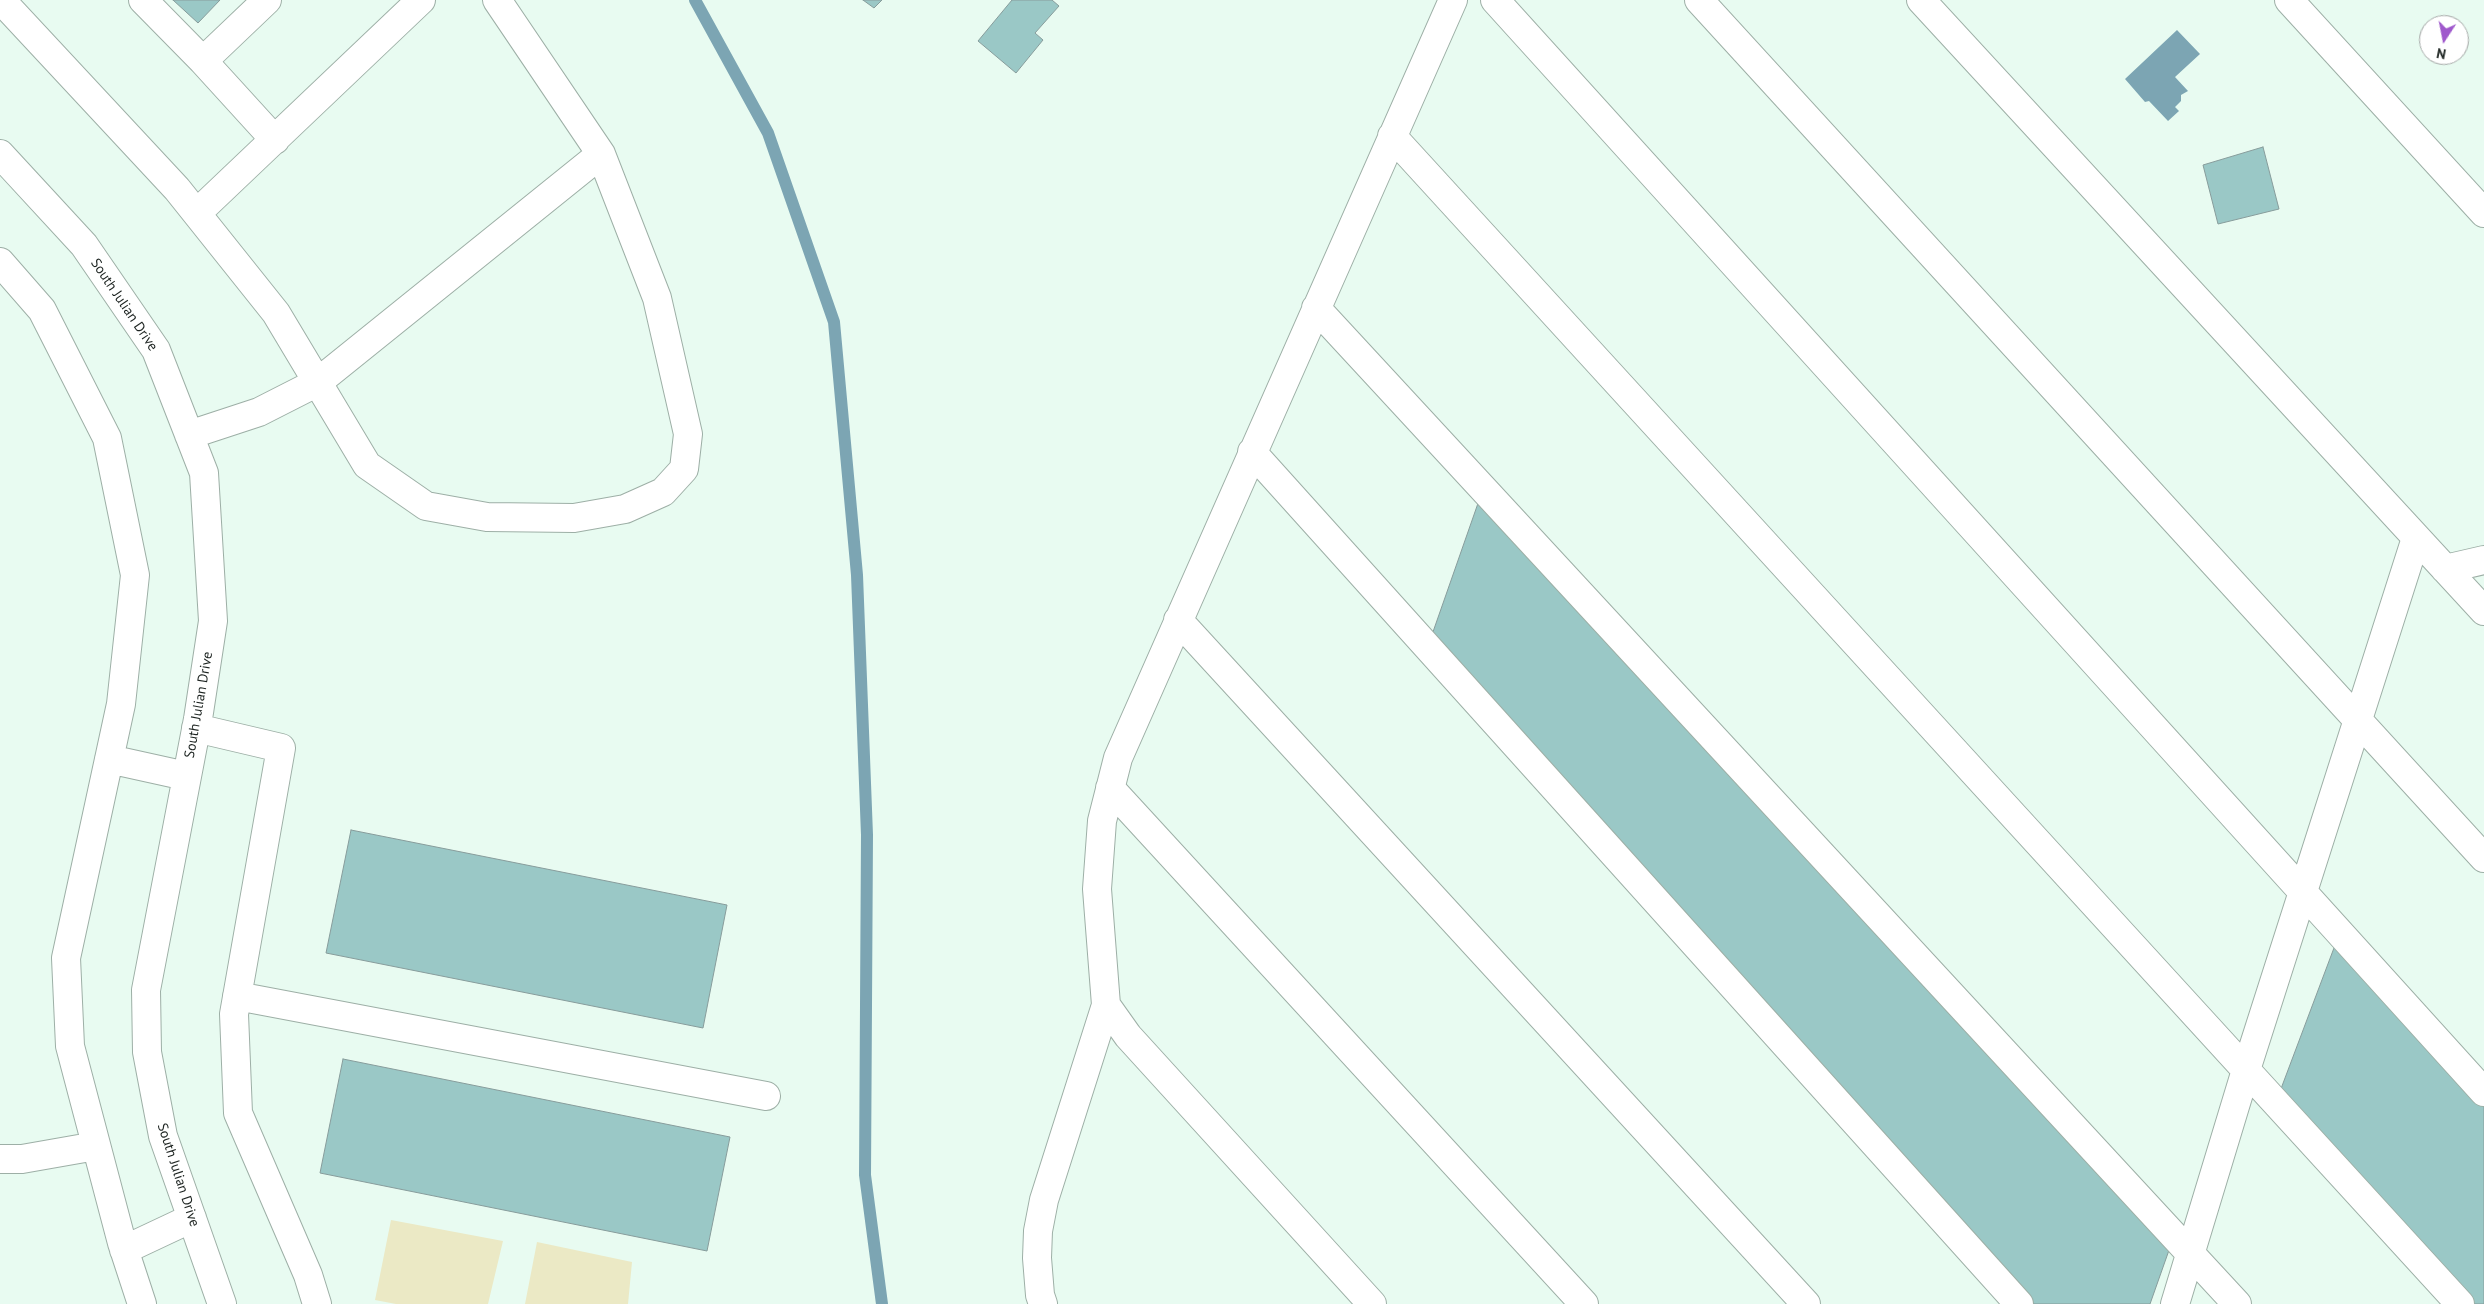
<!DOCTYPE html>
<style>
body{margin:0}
#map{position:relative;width:2484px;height:1304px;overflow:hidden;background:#e8fbf1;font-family:"PT Sans",sans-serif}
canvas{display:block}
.north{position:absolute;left:2419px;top:15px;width:50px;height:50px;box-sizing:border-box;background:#fff;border:1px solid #a4a7a6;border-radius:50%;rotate:191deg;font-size:14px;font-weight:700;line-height:20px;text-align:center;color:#1c2320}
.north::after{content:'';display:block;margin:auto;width:18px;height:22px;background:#9f58cc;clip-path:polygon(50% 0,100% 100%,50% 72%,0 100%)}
</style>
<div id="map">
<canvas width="2484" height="1304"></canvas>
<div class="north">N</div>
</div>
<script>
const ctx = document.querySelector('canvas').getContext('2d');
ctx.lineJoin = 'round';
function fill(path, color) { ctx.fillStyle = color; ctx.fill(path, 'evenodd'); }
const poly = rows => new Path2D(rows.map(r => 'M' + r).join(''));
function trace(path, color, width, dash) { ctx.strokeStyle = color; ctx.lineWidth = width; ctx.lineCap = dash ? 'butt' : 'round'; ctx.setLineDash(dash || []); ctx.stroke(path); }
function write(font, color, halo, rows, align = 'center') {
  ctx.font = font + ' "PT Sans",sans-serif'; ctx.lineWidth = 5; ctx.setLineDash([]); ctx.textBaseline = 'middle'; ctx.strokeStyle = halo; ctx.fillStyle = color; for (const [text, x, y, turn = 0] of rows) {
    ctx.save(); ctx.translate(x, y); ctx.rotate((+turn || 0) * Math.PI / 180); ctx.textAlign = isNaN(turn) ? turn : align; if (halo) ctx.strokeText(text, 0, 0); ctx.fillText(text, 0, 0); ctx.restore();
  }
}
const green = poly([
 [391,1220,503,1241,488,1304,396,1304,375,1300],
 [537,1242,632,1262,628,1304,525,1304]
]);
const water = poly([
 [2177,30,2200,54,2175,77,2188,91,2181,95,2181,101,2175,107,2179,111,2168,121,2149,101,2145,102,2125,79]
]);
const stream = poly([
 [695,0,768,133,834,322,857,575,867,835,865,1175,882,1304]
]);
const building = poly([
 [173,0,220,0,198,23,173,0],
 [863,0,882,0,874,8,863,0],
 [1012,0,1052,0,1059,6,1035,33,1043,40,1016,73,978,41,1012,0],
 [2263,147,2279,209,2218,224,2203,165,2263,147],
 [1483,489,2174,1236,2150,1304,2034,1304,1427,649,1483,489],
 [351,830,727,905,703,1028,326,953,351,830],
 [2340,932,2484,1092,2484,1304,2473,1304,2279,1094,2340,932],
 [343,1059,730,1137,707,1251,320,1173,343,1059]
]);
const minor = poly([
 [1,0,177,189,276,313,367,465,426,506,487,517,574,518,625,509,663,492,684,469,688,434,657,298,601,154,497,0],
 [143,0,203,61,267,0],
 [1495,0,2484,1092],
 [1699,0,2484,858],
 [1921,0,2484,611],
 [2289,0,2484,213],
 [203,61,275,140],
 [1392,136,2460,1304],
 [0,154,84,245,156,350,204,473,213,621,198,719,146,990,147,1052,163,1136,222,1304],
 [197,213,421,0],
 [0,262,42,310,107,438,135,575,121,704,66,958,70,1046,122,1243,142,1304],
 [1316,308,2237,1304],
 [189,435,259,412,318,382,601,154],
 [1252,452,2019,1304],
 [2445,569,2484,560],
 [1178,620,1806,1304],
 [196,728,281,748,234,1014,238,1113,308,1275,317,1304],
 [109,759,186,776],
 [1110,788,1584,1304],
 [237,996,766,1096],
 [0,1159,22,1159,96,1146],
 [124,1250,192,1218],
 [1043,1304,1040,1295,1037,1258,1038,1231,1044,1200,1106,1005],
 [1372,1304,1128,1036,1106,1005,1097,889,1102,821,1118,758,1453,0],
 [2175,1304,2246,1070,2416,538]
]);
const streetNames = [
 ["South Julian Drive",124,305,56],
 ["South Julian Drive",199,705,-80],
 ["South Julian Drive",178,1175,72]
];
fill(green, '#ebe9c5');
fill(water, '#7ca5b3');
trace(stream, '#7ca5b3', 12);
fill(building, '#9ac8c6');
trace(building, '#879c9b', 1);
trace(minor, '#9dafa6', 30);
trace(minor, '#fff', 28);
write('14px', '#1c2320', '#fff', streetNames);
</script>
